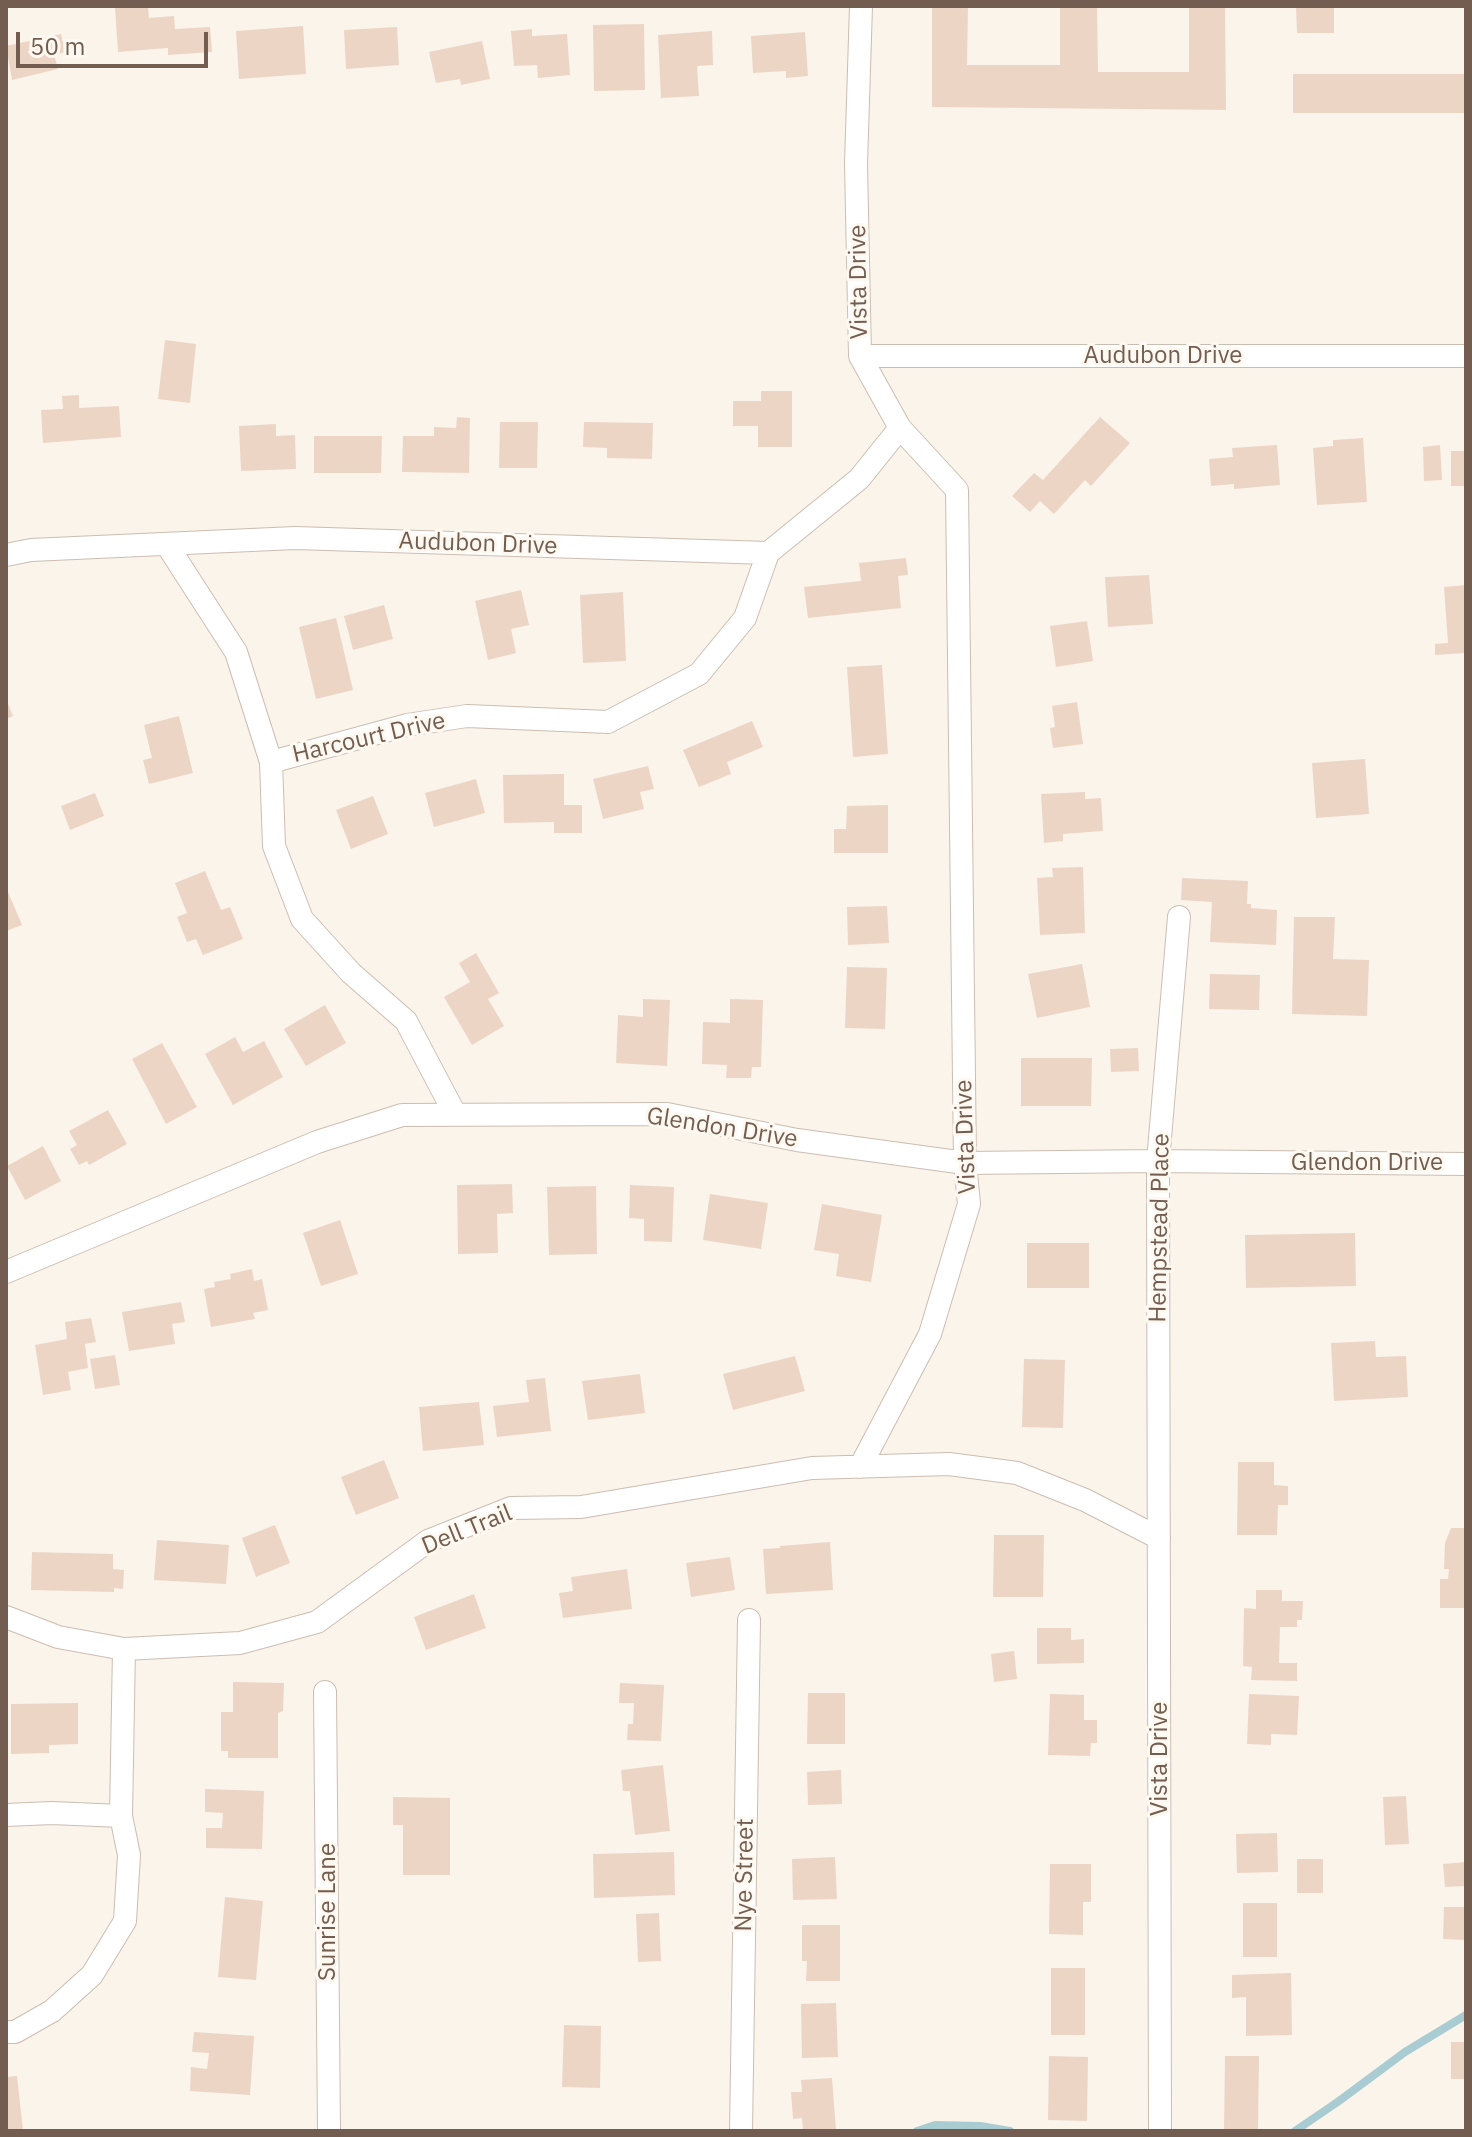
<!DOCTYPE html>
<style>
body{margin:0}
#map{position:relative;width:1472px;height:2137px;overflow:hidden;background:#faf4eb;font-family:"IBM Plex Sans",sans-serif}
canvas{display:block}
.frame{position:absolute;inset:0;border:8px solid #735d51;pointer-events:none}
.scale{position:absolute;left:16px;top:32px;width:192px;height:36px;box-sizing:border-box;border:4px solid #735d51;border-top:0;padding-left:10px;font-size:24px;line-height:28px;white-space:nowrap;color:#735d51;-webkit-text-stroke:6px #fdf9f1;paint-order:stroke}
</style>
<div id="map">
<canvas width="1472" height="2137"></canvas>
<div class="frame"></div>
<div class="scale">50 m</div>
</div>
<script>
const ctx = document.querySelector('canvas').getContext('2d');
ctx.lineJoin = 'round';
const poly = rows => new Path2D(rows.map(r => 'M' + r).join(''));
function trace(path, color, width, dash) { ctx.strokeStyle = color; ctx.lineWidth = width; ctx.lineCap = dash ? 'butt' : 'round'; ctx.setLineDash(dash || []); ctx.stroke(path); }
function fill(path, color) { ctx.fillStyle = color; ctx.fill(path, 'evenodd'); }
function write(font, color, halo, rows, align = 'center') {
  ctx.font = font + ' "IBM Plex Sans",sans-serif'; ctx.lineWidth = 6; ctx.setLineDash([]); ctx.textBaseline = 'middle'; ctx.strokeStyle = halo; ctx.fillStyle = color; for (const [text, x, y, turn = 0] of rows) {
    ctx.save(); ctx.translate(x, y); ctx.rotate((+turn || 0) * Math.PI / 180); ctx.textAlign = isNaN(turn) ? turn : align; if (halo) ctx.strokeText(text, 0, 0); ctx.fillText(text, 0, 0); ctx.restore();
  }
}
const stream = poly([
 [917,2131,935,2125,980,2126,1010,2131],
 [1295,2131,1339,2101,1405,2052,1466,2015]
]);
const building = poly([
 [148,6,149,18,174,16,175,29,210,27,212,52,168,55,168,48,118,52,115,8],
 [932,6,968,6,967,65,1060,65,1060,6,1097,6,1098,72,1189,72,1189,6,1225,6,1226,110,932,107],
 [1296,6,1334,6,1334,33,1297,33],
 [644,24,645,90,594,91,593,25],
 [303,26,306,74,239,79,236,31],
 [397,27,399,65,346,69,344,30],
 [532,29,532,36,567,34,570,75,538,78,537,65,514,66,511,31],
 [712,31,713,65,697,66,699,96,661,98,658,35],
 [805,32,808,76,786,78,786,71,753,73,751,36],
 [61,34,65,52,54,55,58,69,12,80,6,46],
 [482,41,490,79,461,85,460,79,436,83,429,52],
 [1293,74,1466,74,1466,113,1293,113],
 [165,340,196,344,190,403,158,399],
 [761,391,792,391,792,447,758,447,758,426,733,426,733,401,761,401],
 [79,395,79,408,119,406,121,437,43,443,41,410,63,409,62,396],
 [457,417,470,418,469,473,402,472,403,436,434,436,434,427,456,428],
 [1100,417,1130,443,1091,486,1085,480,1054,514,1040,501,1030,512,1012,496,1034,473,1043,480],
 [500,422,538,422,537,468,499,468],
 [584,422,653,423,652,459,607,458,607,448,583,447],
 [276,424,276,436,295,435,296,469,241,471,239,426],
 [314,436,382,436,381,473,314,473],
 [1363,438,1367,502,1317,505,1313,448,1333,446,1333,440],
 [1277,445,1280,485,1234,489,1234,484,1211,486,1209,459,1233,457,1232,448],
 [1440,445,1442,480,1424,481,1423,447],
 [1451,451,1466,451,1466,486,1451,486],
 [906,558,908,575,898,576,901,608,808,618,804,587,861,581,859,563],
 [1149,575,1153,624,1108,627,1105,577],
 [1466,585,1466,653,1435,655,1435,644,1448,643,1444,587],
 [521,590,529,625,511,629,516,653,488,660,475,601],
 [623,592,626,661,583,663,580,595],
 [384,605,393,639,353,650,344,616],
 [336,618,353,690,316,699,299,627],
 [1087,621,1093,661,1056,667,1050,626],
 [882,665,888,754,853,757,847,667],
 [6,699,13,716,6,719],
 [1077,702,1083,744,1053,748,1050,728,1055,727,1052,706],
 [179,716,193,773,149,784,143,760,152,758,144,725],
 [752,721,763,747,727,762,731,774,699,787,683,750],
 [1365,759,1369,814,1316,818,1312,763],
 [648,766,654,789,640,792,644,809,603,819,593,779],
 [564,774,564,805,582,805,582,833,554,833,554,822,504,823,503,775],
 [476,779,485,813,434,827,425,793],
 [1085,792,1085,799,1101,798,1103,831,1063,834,1063,841,1044,843,1041,794],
 [95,793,104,816,70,830,61,806],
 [373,796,388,834,351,849,336,810],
 [888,805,888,853,834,853,834,829,846,829,847,806],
 [1083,867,1085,933,1040,935,1037,878,1053,877,1052,868],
 [205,871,221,910,230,907,243,939,203,955,196,939,187,942,177,917,187,913,175,883],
 [1182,878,1248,881,1247,904,1251,904,1251,908,1277,910,1276,945,1210,942,1212,902,1181,900],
 [8,892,22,925,6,931,6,893],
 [887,906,889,943,848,945,847,907],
 [1294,917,1335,917,1333,959,1369,960,1367,1016,1292,1014],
 [476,953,499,993,488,999,504,1026,472,1045,444,997,470,982,459,963],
 [1082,964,1090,1007,1037,1018,1028,974],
 [847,967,887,968,885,1029,845,1028],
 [1210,974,1260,975,1259,1010,1209,1009],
 [643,999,670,1000,667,1066,616,1063,618,1015,643,1017],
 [730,999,763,1000,761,1067,752,1067,751,1078,726,1078,727,1065,702,1064,703,1022,730,1023],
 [325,1005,346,1043,306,1066,284,1029],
 [235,1037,243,1052,264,1041,283,1077,233,1105,205,1054],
 [162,1043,197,1107,166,1124,132,1059],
 [1138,1048,1139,1071,1111,1072,1110,1049],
 [1021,1058,1092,1058,1091,1106,1021,1106],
 [108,1110,127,1144,89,1165,87,1161,79,1165,70,1149,77,1145,69,1131],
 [43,1146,61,1181,25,1200,7,1166],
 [512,1184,513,1213,497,1214,498,1253,458,1254,457,1185],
 [630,1185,674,1187,672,1242,644,1241,644,1219,629,1218],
 [596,1186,597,1254,549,1255,547,1187],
 [710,1194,768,1203,761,1249,703,1240],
 [822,1204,882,1215,871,1282,836,1276,839,1254,814,1250],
 [340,1220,358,1274,321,1286,303,1233],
 [1355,1233,1356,1286,1246,1288,1245,1235],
 [1027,1243,1089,1243,1089,1288,1027,1288],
 [252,1269,254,1281,262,1279,268,1310,253,1313,255,1319,211,1327,204,1289,215,1287,214,1282,231,1279,230,1274],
 [181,1302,185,1322,172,1324,175,1344,129,1351,122,1312],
 [91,1318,96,1342,85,1344,88,1368,68,1372,71,1390,43,1395,35,1345,67,1339,65,1322],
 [1375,1341,1376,1357,1406,1356,1408,1397,1334,1401,1331,1343],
 [115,1355,120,1385,95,1389,90,1359],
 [795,1356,805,1391,733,1410,723,1374],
 [1024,1359,1065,1360,1063,1428,1022,1427],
 [640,1374,645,1413,588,1420,582,1381],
 [545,1378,551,1431,497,1437,493,1406,529,1402,526,1380],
 [479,1402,484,1445,423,1451,419,1407],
 [384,1460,399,1498,356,1515,341,1477],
 [1238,1462,1274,1462,1274,1485,1288,1486,1288,1505,1278,1505,1277,1535,1237,1535],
 [275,1525,290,1563,256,1577,242,1538],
 [1451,1528,1466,1528,1466,1608,1440,1608,1440,1579,1448,1579,1449,1569,1444,1569,1445,1543],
 [994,1535,1044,1535,1043,1597,993,1597],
 [157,1540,229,1545,226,1584,154,1580],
 [830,1542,833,1590,766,1594,763,1549,780,1548,780,1546],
 [32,1552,113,1554,113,1569,124,1570,123,1589,114,1588,114,1592,31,1590],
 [730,1557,735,1590,691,1597,686,1563],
 [627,1569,632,1609,563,1618,559,1593,573,1591,571,1577],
 [1256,1590,1282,1590,1282,1601,1303,1601,1302,1620,1297,1620,1297,1627,1280,1627,1279,1663,1297,1663,1297,1681,1251,1680,1252,1667,1243,1666,1244,1608,1256,1609],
 [474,1594,486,1628,426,1650,414,1617],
 [1037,1628,1071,1628,1071,1640,1084,1639,1084,1663,1037,1664],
 [1014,1651,1017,1679,994,1682,991,1654],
 [233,1682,284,1683,283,1711,278,1713,278,1758,228,1758,228,1751,221,1751,221,1712,233,1712],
 [620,1683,664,1685,661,1741,627,1740,628,1724,633,1724,634,1703,619,1703],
 [808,1693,845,1693,845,1744,807,1744],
 [1050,1694,1084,1695,1084,1720,1097,1720,1097,1743,1091,1743,1090,1756,1048,1755],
 [1249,1694,1299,1696,1297,1735,1271,1734,1271,1745,1247,1744],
 [78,1703,78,1744,49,1745,49,1753,11,1754,11,1704],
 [663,1765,670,1831,635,1835,630,1791,623,1791,621,1770],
 [841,1770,842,1804,808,1805,807,1772],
 [205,1789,264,1791,262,1849,206,1848,206,1828,222,1828,223,1813,205,1812],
 [1406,1796,1409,1844,1385,1845,1383,1797],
 [393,1797,450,1798,450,1875,403,1875,403,1825,393,1825],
 [1277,1833,1278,1872,1237,1873,1236,1834],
 [674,1852,675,1895,594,1898,593,1854],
 [835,1857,837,1899,793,1900,792,1859],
 [1297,1859,1323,1859,1323,1893,1297,1893],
 [1466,1862,1466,1886,1445,1887,1443,1864],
 [1050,1864,1091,1864,1091,1902,1083,1902,1083,1935,1049,1934],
 [225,1897,263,1901,256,1980,218,1977],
 [1243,1903,1277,1903,1277,1957,1243,1957],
 [1444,1907,1466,1907,1466,1940,1443,1939],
 [659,1913,661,1961,638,1962,636,1914],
 [802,1925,840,1925,840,1981,806,1981,807,1961,802,1961],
 [1051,1968,1085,1968,1085,2035,1051,2035],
 [1291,1973,1292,2035,1246,2036,1246,1997,1232,1998,1232,1975],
 [836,2003,838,2057,802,2058,801,2004],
 [564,2025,601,2026,600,2088,562,2087],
 [194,2032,254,2036,250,2095,190,2091,191,2067,207,2069,209,2053,192,2052],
 [1451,2042,1466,2042,1466,2079,1451,2079],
 [1049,2056,1088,2057,1087,2121,1048,2120],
 [1225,2056,1259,2056,1258,2131,1224,2131],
 [17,2076,23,2131,6,2131,6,2077],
 [832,2078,836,2131,803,2131,802,2118,793,2119,791,2092,802,2092,801,2080]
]);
const street = poly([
 [860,356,1466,356],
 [167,545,236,652,271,762,274,846,302,919,351,973,406,1021,455,1114],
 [6,555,31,550,295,538,768,553,859,479,900,428],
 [271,762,407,725,467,716,608,722,699,674,745,618,768,553],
 [6,1272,317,1142,402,1115,667,1114,797,1140,965,1163,1158,1161,1466,1164],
 [860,1467,930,1334,969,1204,965,1163,957,490,900,428,860,356,856,164,861,6],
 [6,1617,58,1637,124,1649,240,1643,317,1622,428,1541,511,1508,581,1507,812,1468,949,1464,1017,1473,1085,1500,1159,1538],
 [325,1692,329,2131],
 [6,1815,52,1813,121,1816,129,1855,125,1921,92,1975,52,2011,15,2032,6,2032],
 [121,1816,124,1649],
 [741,2131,749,1620],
 [1160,2131,1158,1161,1179,917]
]);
const streetNames = [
 ["Vista Drive",859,282,-91],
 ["Audubon Drive",1163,356],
 ["Audubon Drive",478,544,2],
 ["Harcourt Drive",369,738,-13],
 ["Glendon Drive",722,1128,9],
 ["Vista Drive",966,1137,-92],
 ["Glendon Drive",1367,1163],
 ["Hempstead Place",1160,1228,-89],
 ["Dell Trail",467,1530,-22],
 ["Vista Drive",1160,1759,-90],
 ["Nye Street",745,1875,-89],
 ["Sunrise Lane",328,1912,-90]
];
trace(stream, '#a9ccd3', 8);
fill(building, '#edd5c6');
trace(street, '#ccbdb2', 24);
trace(street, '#fff', 22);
write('24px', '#735d51', '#fdf9f1', streetNames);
</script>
